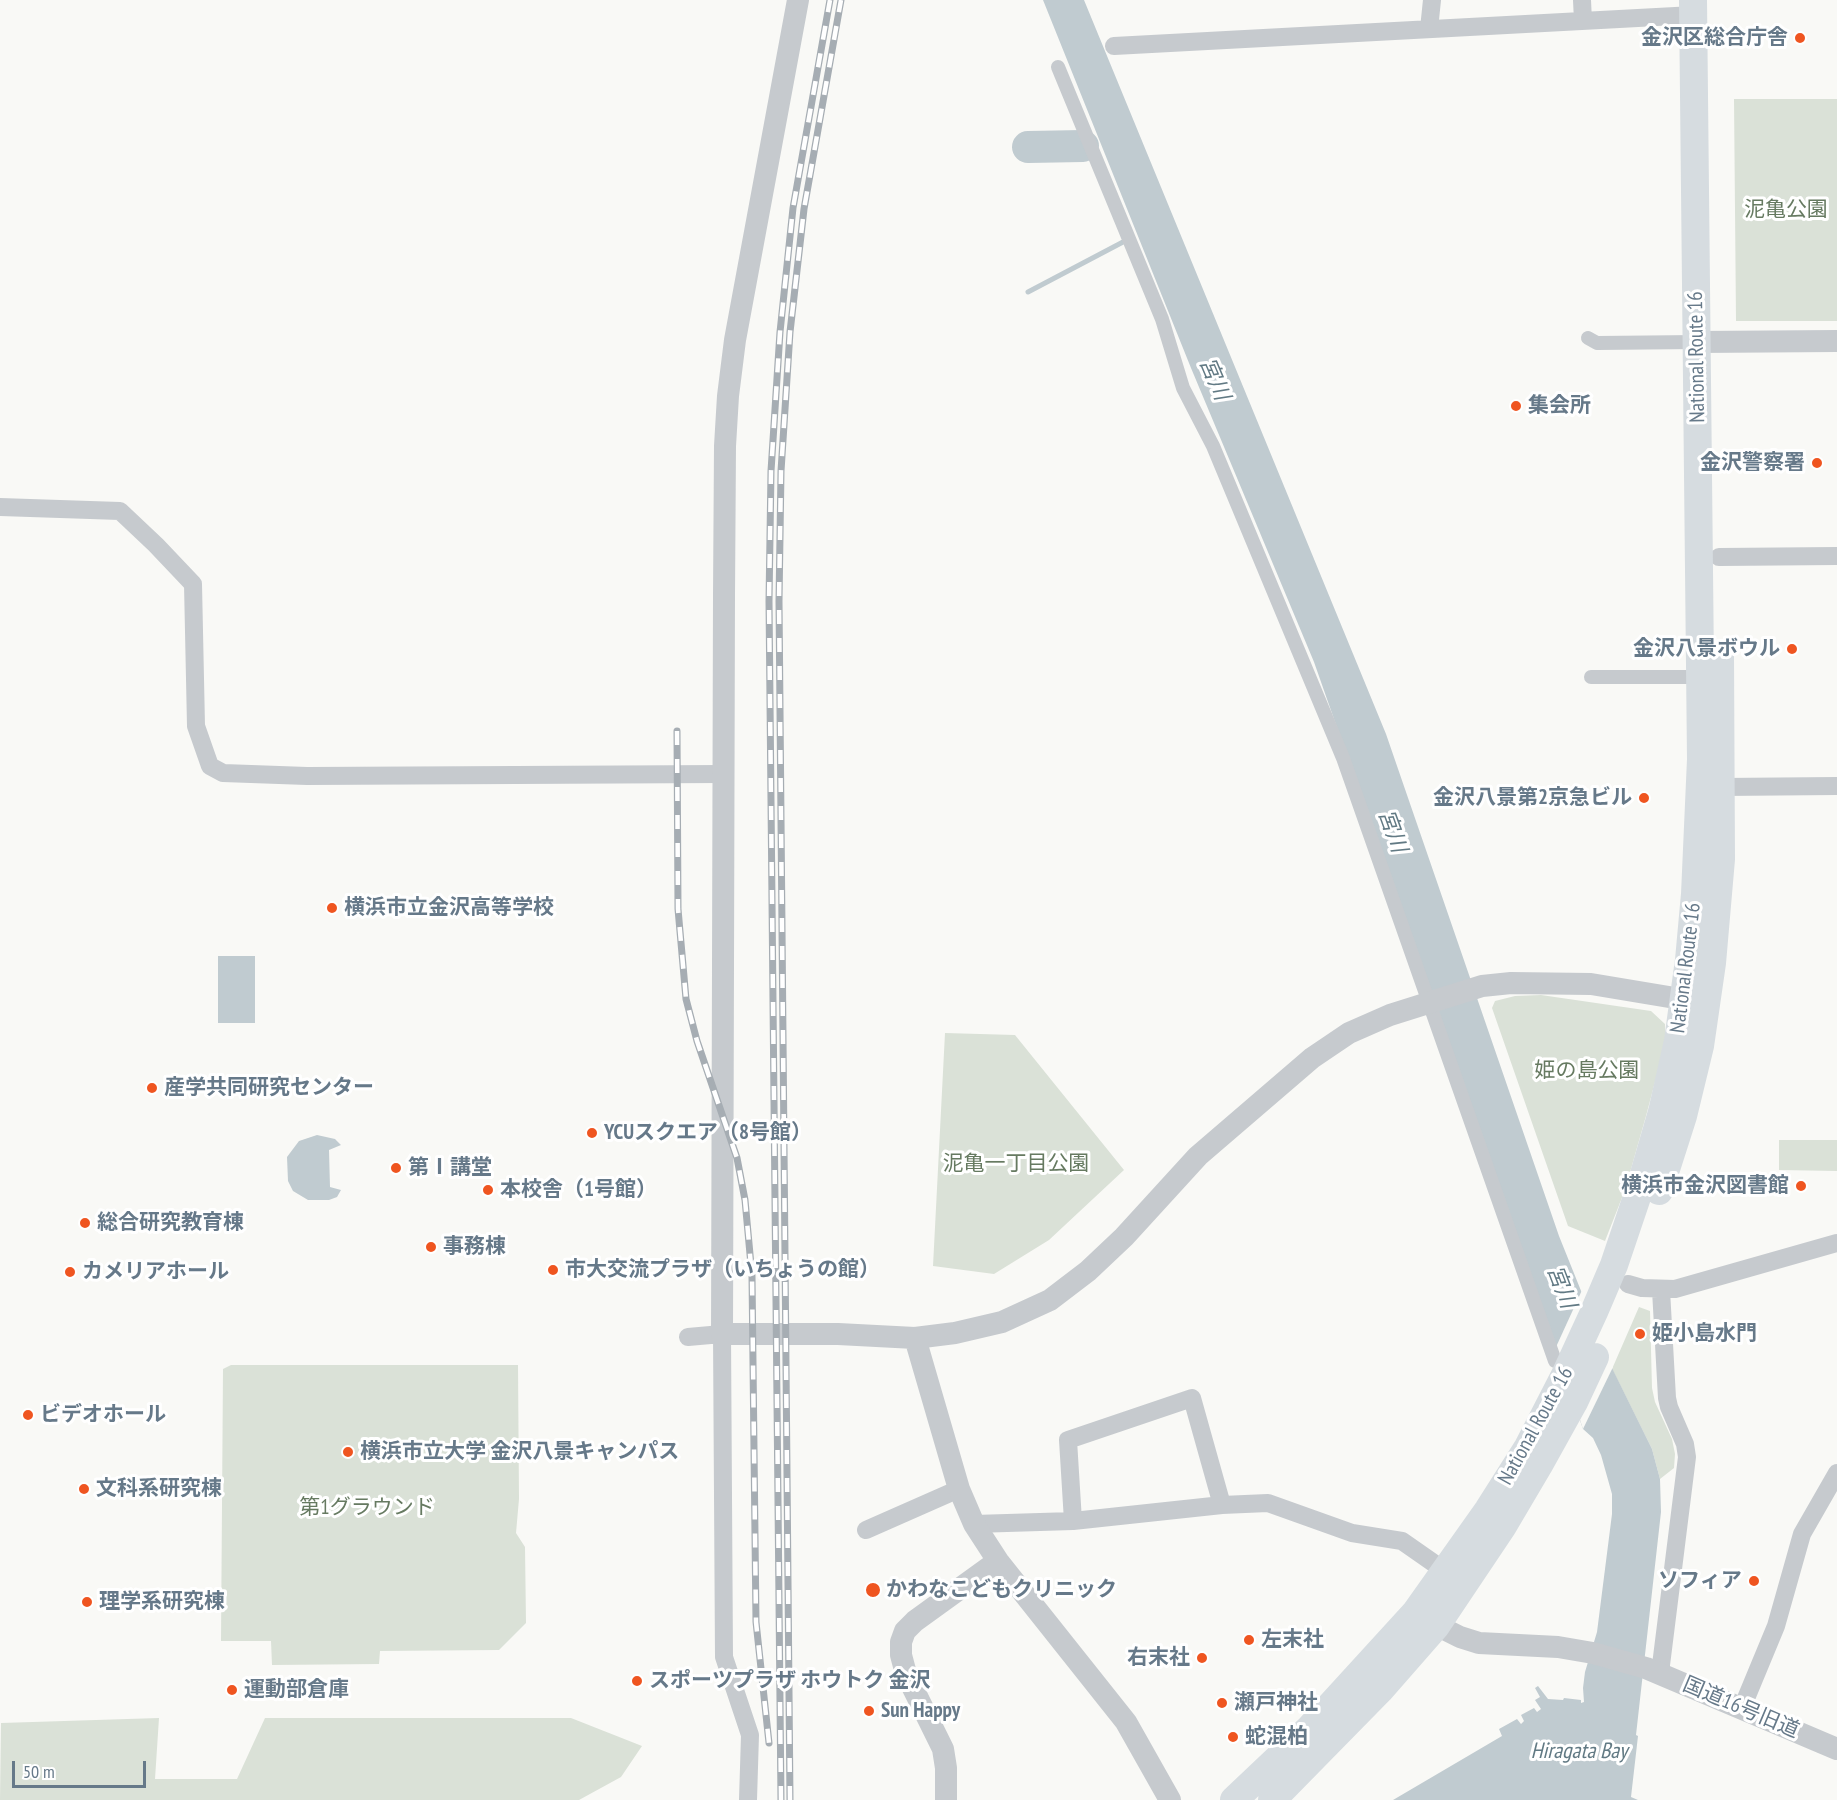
<!DOCTYPE html>
<meta charset="utf-8">
<style>
body{margin:0}
#map{position:relative;width:1837px;height:1800px;overflow:hidden;background:#f9f9f6;font-family:"PT Sans Narrow",sans-serif}
canvas{display:block}
.scale{position:absolute;left:12px;top:1761px;width:134px;height:27px;box-sizing:border-box;border:3px solid #667989;border-top:0;padding-left:8px;font-size:18px;line-height:21px;white-space:nowrap;color:#667989;-webkit-text-stroke:4px #fff;paint-order:stroke}
</style>
<div id="map">
<canvas width="1837" height="1800"></canvas>
<div class="scale">50 m</div>
</div>
<script>
const ctx = document.querySelector('canvas').getContext('2d');
ctx.lineJoin = 'round';
function fill(path, color) { ctx.fillStyle = color; ctx.fill(path, 'evenodd'); }
const poly = rows => new Path2D(rows.map(r => 'M' + r).join(''));
function trace(path, color, width, dash) { ctx.strokeStyle = color; ctx.lineWidth = width; ctx.lineCap = dash ? 'butt' : 'round'; ctx.setLineDash(dash || []); ctx.stroke(path); }
function write(font, color, halo, rows, align = 'center') {
  ctx.font = font + ' "PT Sans Narrow","Noto Sans JP",sans-serif'; ctx.lineWidth = 6; ctx.setLineDash([]); ctx.textBaseline = 'middle'; ctx.strokeStyle = halo; ctx.fillStyle = color; for (const [text, x, y, turn = 0] of rows) {
    ctx.save(); ctx.translate(x, y); ctx.rotate((+turn || 0) * Math.PI / 180); ctx.textAlign = isNaN(turn) ? turn : align; if (halo) ctx.strokeText(text, 0, 0); ctx.fillText(text, 0, 0); ctx.restore();
  }
}
const green = poly([
 [1734,99,1837,99,1837,321,1736,321],
 [1541,995,1651,1011,1665,1024,1665,1044,1646,1116,1625,1190,1605,1241,1568,1226,1492,1008,1495,1001,1515,996],
 [945,1033,1015,1035,1124,1170,1049,1240,994,1274,933,1266],
 [1779,1140,1837,1140,1837,1171,1779,1170],
 [1639,1307,1650,1311,1652,1388,1655,1402,1672,1439,1675,1454,1674,1468,1660,1479,1652,1449,1612,1369],
 [231,1365,518,1365,519,1499,516,1533,525,1547,526,1623,499,1650,380,1651,379,1664,272,1665,271,1641,221,1641,223,1369],
 [159,1718,155,1779,237,1779,265,1718,571,1718,642,1746,621,1777,579,1800,0,1800,1,1723]
]);
const water = poly([
 [1043,0,1084,0,1386,734,1559,1236,1612,1368,1652,1449,1660,1479,1661,1512,1636,1735,1638,1736,1631,1797,1638,1800,1393,1800,1502,1736,1499,1729,1517,1719,1521,1724,1524,1721,1521,1715,1534,1708,1537,1712,1541,1709,1535,1700,1540,1697,1535,1688,1538,1686,1548,1699,1563,1700,1564,1698,1581,1700,1581,1703,1584,1702,1583,1688,1585,1672,1597,1632,1612,1514,1612,1494,1601,1455,1593,1438,1583,1429,1314,662,1191,368],
 [218,956,255,956,255,1023,218,1023],
 [317,1135,335,1139,341,1145,329,1150,330,1187,341,1190,337,1197,329,1200,308,1200,293,1191,288,1181,287,1157,299,1141]
]);
const pier = poly([
 [1583,1288,1613,1367,1583,1429,1556,1347]
]);
const stream = poly([
 [1028,292,1123,242]
]);
const river = poly([
 [1028,147,1083,146]
]);
const pedestrian = poly([
 [1058,67,1162,319,1183,388,1213,446,1343,758,1555,1361],
 [1588,338,1597,343,1697,342],
 [1591,677,1700,677]
]);
const minor = poly([
 [1582,0,1583,21],
 [1429,29,1432,0],
 [1114,46,1694,15],
 [0,507,120,511,156,545,193,584,196,726,210,766,223,773,307,776,723,774],
 [1719,557,1837,556],
 [1721,787,1837,786],
 [1628,1284,1642,1288,1675,1289,1837,1243],
 [688,1337,722,1334,724,1657,750,1735,748,1800],
 [1073,1521,1068,1440,1192,1398,1222,1505],
 [974,1524,1073,1521,1222,1505,1268,1503,1352,1533,1402,1541,1445,1571],
 [866,1530,959,1489],
 [1660,1673,1687,1457,1685,1444,1669,1407,1667,1398,1661,1290],
 [1742,1708,1776,1626,1802,1534,1837,1473]
]);
const tertiary = poly([
 [798,0,735,340,728,396,725,446,724,595,722,1334,838,1334,915,1338,955,1333,1002,1322,1050,1300,1088,1271,1124,1237,1198,1156,1312,1058,1349,1033,1390,1015,1482,986,1511,983,1591,984,1699,1002],
 [1697,342,1837,341],
 [915,1338,959,1489,974,1524,998,1561,1126,1722,1170,1800],
 [1424,1619,1460,1637,1479,1643,1558,1647,1593,1653,1646,1668,1837,1749],
 [946,1800,946,1768,943,1749,906,1674,901,1655,901,1642,905,1631,915,1621,998,1561]
]);
const trunk = poly([
 [1659,1191,1683,1116,1700,1046,1712,963,1721,859,1720,656],
 [1234,1800,1309,1729,1415,1613,1488,1510,1528,1447,1565,1375,1594,1312,1614,1265,1640,1188,1662,1112,1678,1041,1689,960,1695,894,1701,759,1693,0],
 [1272,1800,1380,1690,1436,1626,1503,1526,1539,1465,1574,1402,1595,1357]
]);
const rail = poly([
 [677,731,678,909,686,999,697,1041,737,1158,745,1200,752,1276,756,1622,769,1743],
 [781,1800,769,601,771,471,780,332,793,208,830,0],
 [790,1800,779,601,781,471,790,332,804,209,841,0]
]);
const markers = [
 [1800,38,6,"#ef5520"],
 [1516,406,6,"#ef5520"],
 [1817,463,6,"#ef5520"],
 [1792,649,6,"#ef5520"],
 [1644,798,6,"#ef5520"],
 [332,908,6,"#ef5520"],
 [152,1088,6,"#ef5520"],
 [592,1133,6,"#ef5520"],
 [396,1168,6,"#ef5520"],
 [1801,1186,6,"#ef5520"],
 [488,1190,6,"#ef5520"],
 [85,1223,6,"#ef5520"],
 [431,1247,6,"#ef5520"],
 [553,1270,6,"#ef5520"],
 [70,1272,6,"#ef5520"],
 [1640,1334,6,"#ef5520"],
 [28,1415,6,"#ef5520"],
 [348,1452,6,"#ef5520"],
 [84,1489,6,"#ef5520"],
 [1754,1581,6,"#ef5520"],
 [873,1590,8,"#ef5520"],
 [87,1602,6,"#ef5520"],
 [1249,1640,6,"#ef5520"],
 [1202,1658,6,"#ef5520"],
 [637,1681,6,"#ef5520"],
 [232,1690,6,"#ef5520"],
 [1222,1703,6,"#ef5520"],
 [869,1711,6,"#ef5520"],
 [1233,1737,6,"#ef5520"]
];
const poiNames = [
 ["金沢区総合庁舎",1788,38,"right"],
 ["集会所",1528,406],
 ["金沢警察署",1805,463,"right"],
 ["金沢八景ボウル",1780,649,"right"],
 ["金沢八景第2京急ビル",1632,798,"right"],
 ["横浜市立金沢高等学校",344,908],
 ["産学共同研究センター",164,1088],
 ["YCUスクエア（8号館）",604,1133],
 ["第Ⅰ講堂",408,1168],
 ["横浜市金沢図書館",1789,1186,"right"],
 ["本校舎（1号館）",500,1190],
 ["総合研究教育棟",97,1223],
 ["事務棟",443,1247],
 ["市大交流プラザ（いちょうの館）",565,1270],
 ["カメリアホール",82,1272],
 ["姫小島水門",1652,1334],
 ["ビデオホール",40,1415],
 ["横浜市立大学 金沢八景キャンパス",360,1452],
 ["文科系研究棟",96,1489],
 ["ソフィア",1742,1581,"right"],
 ["かわなこどもクリニック",886,1590],
 ["理学系研究棟",99,1602],
 ["左末社",1261,1640],
 ["右末社",1190,1658,"right"],
 ["スポーツプラザ ホウトク 金沢",649,1681],
 ["運動部倉庫",244,1690],
 ["瀬戸神社",1234,1703],
 ["Sun Happy",881,1711],
 ["蛇混柏",1245,1737]
];
const parkNames = [
 ["泥亀公園",1786,210],
 ["姫の島公園",1587,1071],
 ["泥亀一丁目公園",1016,1164],
 ["第1グラウンド",367,1508]
];
const streetNames = [
 ["National Route 16",1697,357,-91],
 ["National Route 16",1686,968,-83],
 ["National Route 16",1536,1426,-61],
 ["国道16号旧道",1741,1708,23]
];
const waterNames = [
 ["宮川",1214,379,67],
 ["宮川",1392,831,70],
 ["宮川",1561,1287,69],
 ["Hiragata Bay",1579,1752]
];
fill(green, '#dae1d7');
fill(water, '#c0cbd0');
fill(pier, '#f9f9f6');
trace(stream, '#c0cbd0', 5);
trace(river, '#c0cbd0', 32);
trace(pedestrian, '#c6cace', 14);
trace(minor, '#c6cace', 18);
trace(tertiary, '#c6cace', 22);
trace(trunk, '#d6dce0', 28);
trace(rail, '#a6adb3', 7);
trace(rail, '#fff', 4.5, [14]);
for (const [x, y, r, color] of markers) { const dot = new Path2D(); dot.arc(x, y, r, 0, 2 * Math.PI); ctx.fillStyle = color; ctx.fill(dot); trace(dot, '#fff', 2); }
write('bold 21px', '#667989', '#fff', poiNames, 'left');
write('21px', '#667a61', '#fff', parkNames);
write('21px', '#667989', '#fff', streetNames);
write('italic 22px', '#627a84', '#fff', waterNames);
</script>
